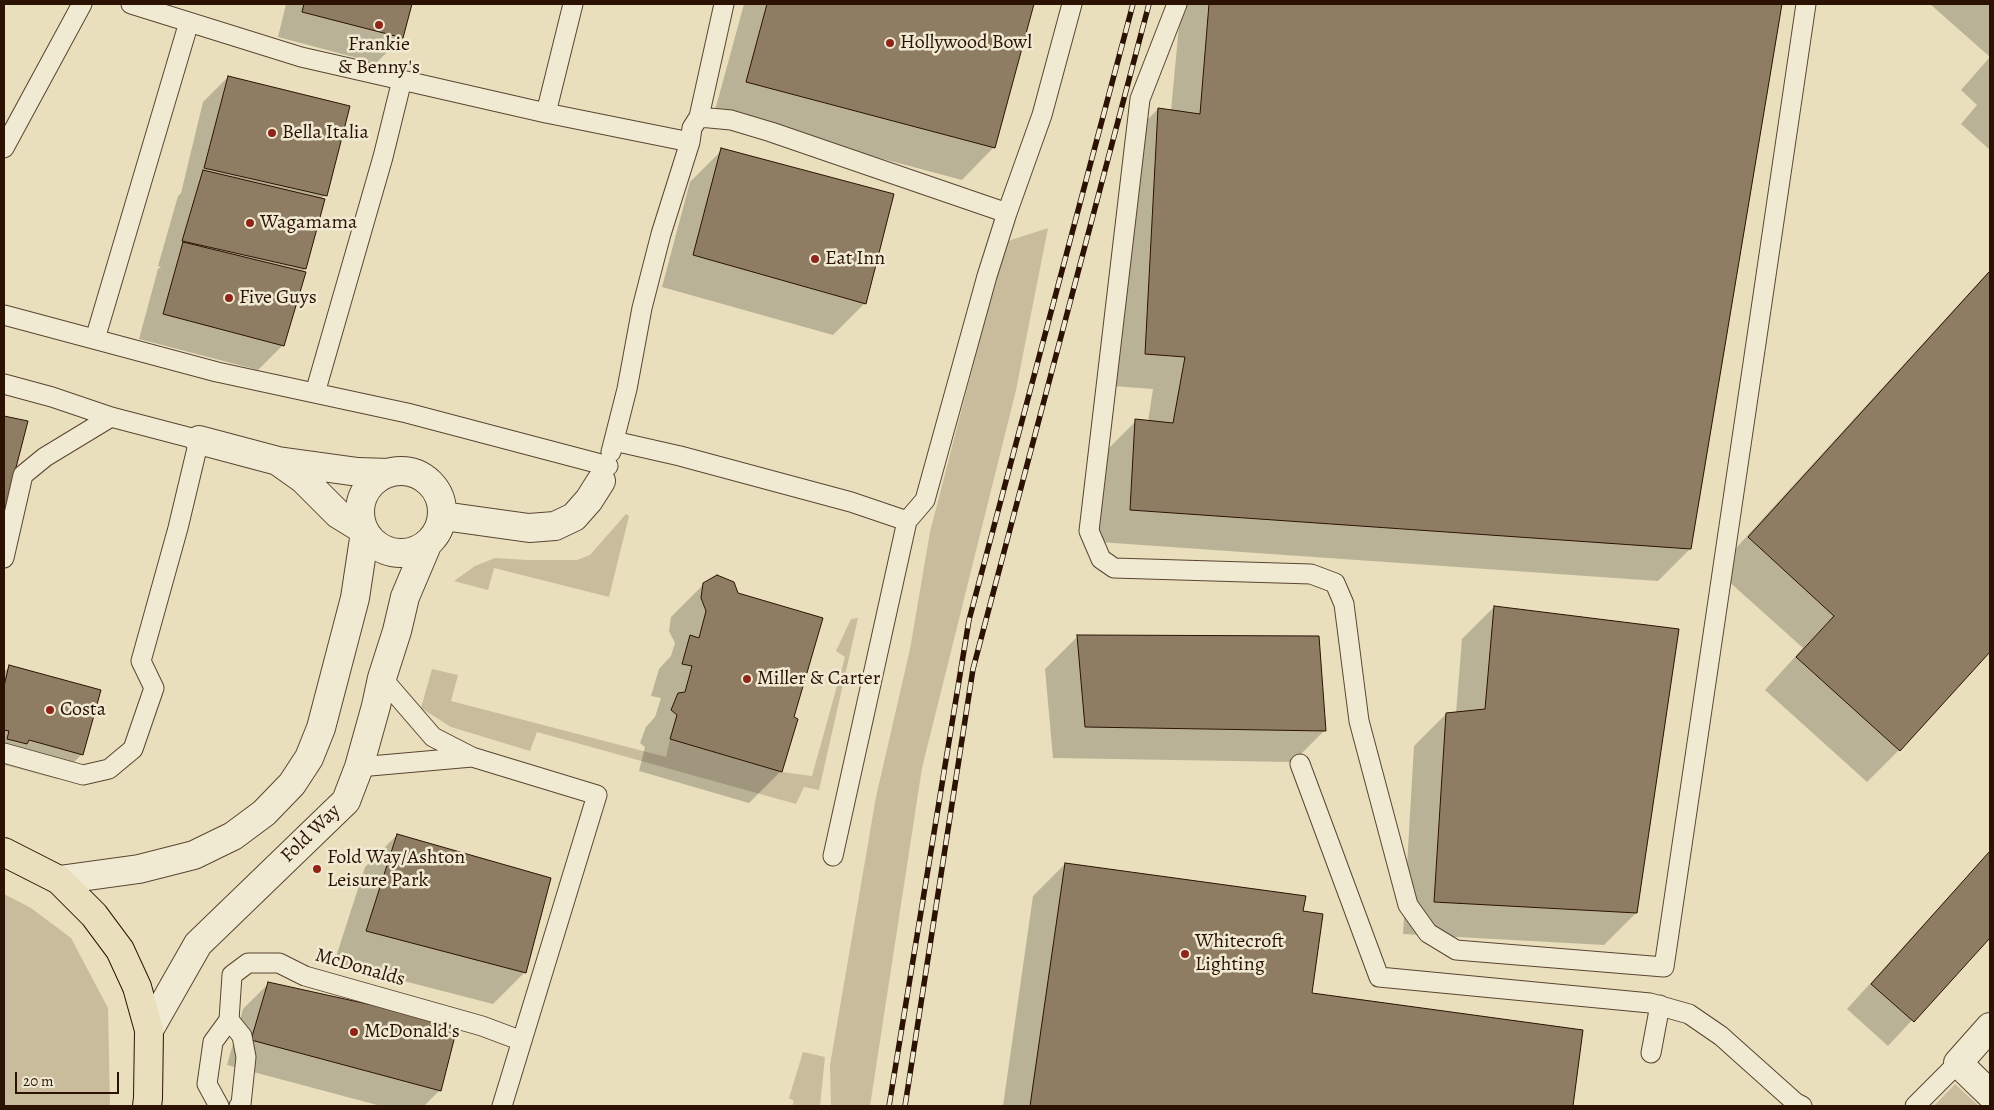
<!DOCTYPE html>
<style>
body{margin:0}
#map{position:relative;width:1994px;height:1110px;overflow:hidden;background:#e9dfbc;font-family:Alegreya,serif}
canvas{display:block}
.frame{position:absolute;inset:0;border:5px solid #2b1203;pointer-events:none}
.scale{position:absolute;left:15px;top:1072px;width:104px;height:22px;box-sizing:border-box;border:2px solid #2b1203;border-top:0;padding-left:6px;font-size:15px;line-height:18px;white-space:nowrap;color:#2b1203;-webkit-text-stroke:4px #f1ead3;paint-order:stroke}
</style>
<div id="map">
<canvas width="1994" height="1110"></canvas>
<div class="frame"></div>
<div class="scale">20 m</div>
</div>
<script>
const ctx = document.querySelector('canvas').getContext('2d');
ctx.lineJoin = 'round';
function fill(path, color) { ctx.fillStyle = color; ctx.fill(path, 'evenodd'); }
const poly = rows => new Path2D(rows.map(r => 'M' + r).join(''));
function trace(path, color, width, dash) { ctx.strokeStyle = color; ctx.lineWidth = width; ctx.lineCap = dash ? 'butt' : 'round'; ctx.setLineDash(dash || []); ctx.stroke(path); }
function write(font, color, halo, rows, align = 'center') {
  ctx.font = font + ' Alegreya,serif'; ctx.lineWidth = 5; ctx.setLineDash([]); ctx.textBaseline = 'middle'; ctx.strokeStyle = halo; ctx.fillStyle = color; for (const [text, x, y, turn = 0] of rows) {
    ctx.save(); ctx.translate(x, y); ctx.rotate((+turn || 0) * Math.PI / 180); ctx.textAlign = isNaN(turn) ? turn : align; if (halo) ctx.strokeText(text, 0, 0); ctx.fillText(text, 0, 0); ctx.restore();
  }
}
const green = poly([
 [1048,228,1016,390,922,768,870,1106,831,1106,830,1065,876,797,910,649,930,532,1005,242],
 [626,514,629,516,609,597,494,568,488,590,454,581,475,566,495,558,527,560,577,560,590,555],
 [858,618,819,790,804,787,796,804,537,732,530,751,451,727,421,708,432,669,458,675,451,701,666,757,670,739,782,772,812,776,845,657,836,651,851,619],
 [4,894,31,908,71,938,108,1008,110,1106,4,1106],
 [803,1052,825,1057,820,1106,792,1106,794,1101,789,1098],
 [1955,1084,1979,1106,1934,1106]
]);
const shadow = poly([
 [286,4,410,4,402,38,376,63,278,37],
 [744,4,1032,4,994,147,962,180,714,114],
 [1181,4,1781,4,1690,549,1658,581,1099,542,1104,453,1136,421,1148,422,1153,389,1113,386,1126,141,1158,109,1171,111],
 [1930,4,1990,4,1990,150,1961,124,1977,105,1961,90,1990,57],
 [228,77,325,195,321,199,305,269,302,272,283,345,258,370,139,339,158,269,161,267,158,266,178,196,181,193,203,102],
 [722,150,865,303,833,335,662,287,690,182],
 [1990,270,1990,650,1899,750,1867,782,1765,690,1803,648,1716,570],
 [4,417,26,422,4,509],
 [704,584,792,718,781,771,749,803,639,771,645,747,640,743,646,727,655,717,661,698,651,696,659,669,671,656,675,643,669,631,671,617],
 [1494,607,1636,913,1604,945,1403,934,1414,746,1446,714,1456,713,1462,639],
 [1077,637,1325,730,1293,762,1053,758,1045,669],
 [10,666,82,754,57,779,5,765,4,766,4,672],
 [397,835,525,972,493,1004,334,963,365,867],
 [1990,851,1990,936,1888,1046,1847,1009],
 [1065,864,1302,912,1311,994,1582,1031,1571,1106,1003,1106,1033,896],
 [268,984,440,1090,424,1106,381,1106,227,1065,243,1009],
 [1990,1076,1990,1106,1982,1106,1972,1097]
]);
const building = poly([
 [304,4,412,4,403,38,302,12,304,4],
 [767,4,1034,4,995,148,746,82,767,4],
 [1209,4,1782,4,1691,549,1130,510,1135,419,1173,423,1185,357,1145,354,1158,108,1200,114,1209,4],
 [228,76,350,106,327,196,204,168,228,76],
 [721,148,894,194,866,304,693,255,721,148],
 [203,170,325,199,306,269,182,241,203,170],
 [183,242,306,272,284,346,163,314,183,242],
 [1990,271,1990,652,1900,751,1796,657,1834,616,1748,537,1990,271],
 [4,416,28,421,4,514,4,416],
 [717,575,734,582,738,593,823,618,794,717,798,719,782,772,670,739,677,715,671,710,678,693,685,692,692,666,682,664,690,635,699,638,706,611,701,598,703,583,717,575],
 [1494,606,1679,629,1637,913,1434,902,1446,713,1485,709,1494,606],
 [1077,635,1319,636,1326,731,1085,727,1077,635],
 [9,665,101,690,83,755,29,740,27,744,7,739,9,731,4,730,4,686,9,665],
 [397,834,551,878,526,973,366,931,397,834],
 [1990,851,1990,938,1914,1022,1871,984,1990,851],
 [1065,863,1306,896,1303,911,1323,914,1312,993,1583,1030,1573,1106,1030,1106,1065,863],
 [268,982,458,1024,441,1091,251,1040,268,982]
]);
const lane = poly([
 [131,4,301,57,546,113,690,142],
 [1177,4,1140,99,1089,531,1101,559,1114,568,1311,574,1335,583,1344,604,1359,721,1408,905,1428,933,1456,950,1664,967,1806,4],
 [546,113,573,4],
 [699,117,731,120,771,132,1007,213],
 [4,148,82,4],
 [4,315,217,372,407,413,608,466],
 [95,339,189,22],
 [4,384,52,397,111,417,199,440,178,528,141,661,154,688,133,749,109,769,83,775,4,753],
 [315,393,383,157,402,80],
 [614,441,680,456,851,502,907,521,925,500,987,276,1007,213,1042,115,1072,4],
 [611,452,627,389,642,308,661,234,690,142,692,128,699,117,724,4],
 [4,558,23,475,45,457,111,417],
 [382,678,433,737,472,757,597,795,502,1106],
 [1300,764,1379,977,1650,1003,1689,1014,1721,1036,1796,1103,1802,1106],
 [359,767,472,757],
 [833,856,907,521],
 [229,1020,242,1036,246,1057,241,1104,239,1106],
 [1651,1053,1660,1005],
 [219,1106,207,1084,213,1042,229,1020,232,975,248,963,279,963,305,976,482,1026,522,1041],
 [1915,1106,1958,1063]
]);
const street = poly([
 [199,440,278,461,358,472,389,473],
 [279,462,303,479,338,514,364,530],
 '360 512a41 41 0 1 1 82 0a41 41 0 1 1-82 0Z',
 [443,516,529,528,555,526,574,517,589,500,601,481],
 [59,880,139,869,194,855,233,836,264,813,292,784,309,758,321,728,355,598,365,532],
 [1990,1027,1958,1063,1990,1094],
 [149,1030,198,944,346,801,359,767,376,706,382,678,397,631,405,597,427,545]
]);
const highway = poly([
 [4,852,59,880,94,915,120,950,137,987,149,1030,148,1098,147,1106]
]);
const rail = poly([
 [889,1106,969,620,1133,4],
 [905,1106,973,669,1149,4]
]);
const markers = [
 [379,25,5,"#8f2418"],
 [890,43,5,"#8f2418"],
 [272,133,5,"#8f2418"],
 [250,223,5,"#8f2418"],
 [815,259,5,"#8f2418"],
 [229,298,5,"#8f2418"],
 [747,679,5,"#8f2418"],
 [50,710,5,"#8f2418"],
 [317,869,5,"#8f2418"],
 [1185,954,5,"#8f2418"],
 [354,1032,5,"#8f2418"]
];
const poiNames = [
 ["Hollywood Bowl",900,43],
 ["Frankie",379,45,"center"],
 ["& Benny's",379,68,"center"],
 ["Bella Italia",282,133],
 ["Wagamama",260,223],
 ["Eat Inn",825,259],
 ["Five Guys",239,298],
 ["Miller & Carter",757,679],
 ["Costa",60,710],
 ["Fold Way/Ashton",327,858],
 ["Leisure Park",327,881],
 ["Whitecroft",1195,942],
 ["Lighting",1195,965],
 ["McDonald's",364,1032]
];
const streetNames = [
 ["Fold Way",311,834,-44],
 ["McDonalds",360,968,16]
];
fill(green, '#c9bc9d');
fill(shadow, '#0003');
fill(building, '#8e7d63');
trace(building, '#2b1203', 1);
trace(lane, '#5a4531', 21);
trace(street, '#5a4531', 30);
trace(highway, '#2b1203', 30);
trace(lane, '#f1ead3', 19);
trace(street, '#f1ead3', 28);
trace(highway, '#e9dfbc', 28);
trace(rail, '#2b1203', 5.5);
trace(rail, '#f1ead3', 4, [11]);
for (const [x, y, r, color] of markers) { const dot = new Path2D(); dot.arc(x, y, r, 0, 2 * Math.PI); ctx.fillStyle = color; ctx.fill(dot); trace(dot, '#f1ead3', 2); }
write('20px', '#2b1203', '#f1ead3', poiNames, 'left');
write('20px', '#2b1203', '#f1ead3', streetNames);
</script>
